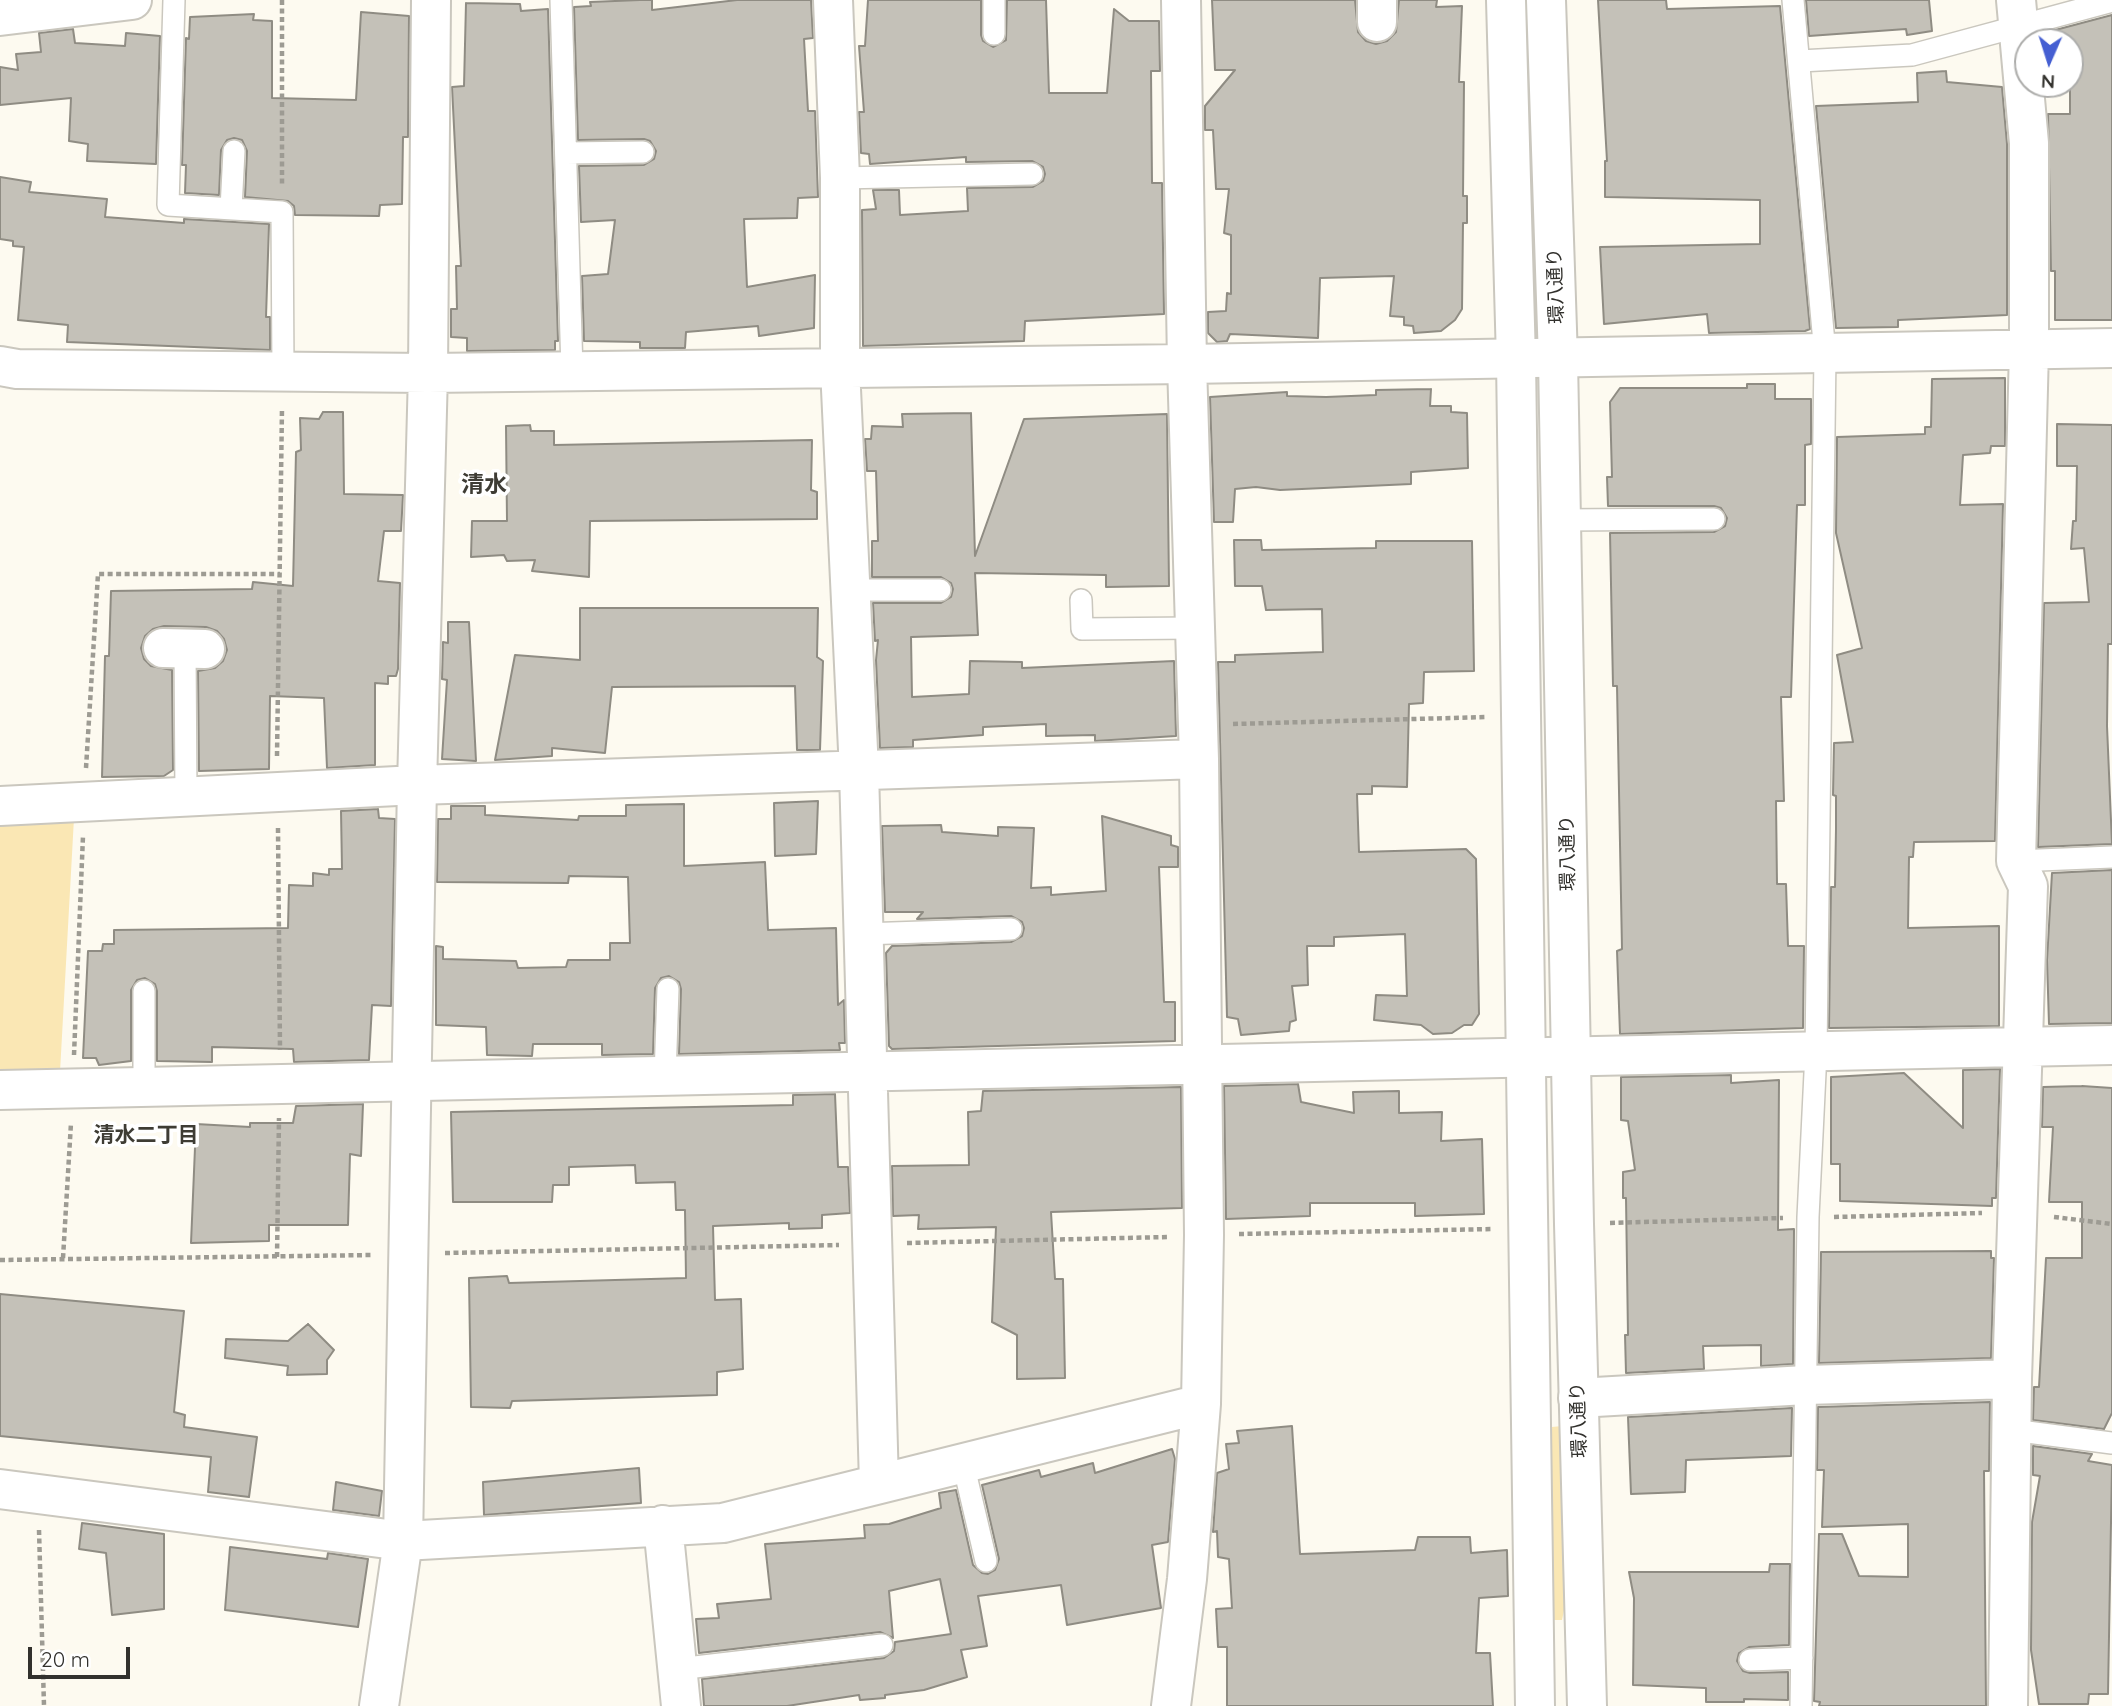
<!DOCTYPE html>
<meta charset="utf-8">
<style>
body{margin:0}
#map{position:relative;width:2112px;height:1706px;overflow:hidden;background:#fdfaf0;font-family:Quicksand,sans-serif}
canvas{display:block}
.north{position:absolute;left:2014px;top:28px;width:70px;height:70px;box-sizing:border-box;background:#fff;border:2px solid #adadab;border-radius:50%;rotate:183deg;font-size:19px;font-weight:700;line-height:28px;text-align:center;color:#32312d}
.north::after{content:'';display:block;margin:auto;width:24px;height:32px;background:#455fd2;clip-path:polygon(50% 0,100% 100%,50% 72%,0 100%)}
.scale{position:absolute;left:28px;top:1647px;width:102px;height:32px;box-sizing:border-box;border:4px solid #32312d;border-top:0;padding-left:9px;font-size:21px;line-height:24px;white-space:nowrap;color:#32312d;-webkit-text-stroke:5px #fff;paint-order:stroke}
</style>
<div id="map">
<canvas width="2112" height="1706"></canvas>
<div class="north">N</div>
<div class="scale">20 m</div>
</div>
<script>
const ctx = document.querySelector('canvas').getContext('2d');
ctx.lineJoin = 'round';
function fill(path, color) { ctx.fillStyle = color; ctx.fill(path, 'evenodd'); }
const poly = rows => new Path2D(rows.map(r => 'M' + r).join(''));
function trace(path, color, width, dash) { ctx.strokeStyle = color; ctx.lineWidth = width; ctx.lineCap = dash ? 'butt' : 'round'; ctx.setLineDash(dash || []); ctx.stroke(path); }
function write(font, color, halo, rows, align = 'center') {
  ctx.font = font + ' Quicksand,"Noto Sans JP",sans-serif'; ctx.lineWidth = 7; ctx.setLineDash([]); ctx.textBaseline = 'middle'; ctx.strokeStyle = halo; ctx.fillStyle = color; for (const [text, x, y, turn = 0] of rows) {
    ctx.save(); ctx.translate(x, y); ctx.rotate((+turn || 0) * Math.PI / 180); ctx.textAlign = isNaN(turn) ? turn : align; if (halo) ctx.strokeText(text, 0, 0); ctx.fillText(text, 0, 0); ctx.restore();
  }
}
const green = poly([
 [74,818,60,1072,0,1072,0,824],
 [1562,1426,1566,1601,1562,1620,1552,1620,1552,1427]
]);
const building = poly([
 [640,0,652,0,652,10,737,0,811,0,813,38,804,39,808,111,815,111,818,197,798,198,797,218,744,219,747,287,815,275,814,328,759,336,758,326,686,332,685,348,640,348,640,342,584,341,582,276,608,274,615,220,581,222,579,166,644,165,654,159,656,151,650,141,644,139,578,140,574,7,591,6,590,2,640,0],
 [868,0,981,0,981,35,983,41,993,47,1006,40,1007,0,1046,0,1049,93,1107,93,1114,9,1129,21,1159,21,1160,71,1151,71,1152,183,1162,183,1164,314,1025,321,1024,341,863,346,862,210,876,209,873,190,899,190,900,215,968,211,967,188,1033,187,1043,181,1045,174,1043,167,1032,161,966,162,966,157,870,164,869,154,861,153,859,112,864,112,859,46,865,46,868,0],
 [1212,0,1355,0,1358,32,1366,41,1376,44,1387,41,1396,32,1399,0,1437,0,1436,7,1462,6,1459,82,1464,82,1463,196,1467,196,1467,223,1463,223,1462,309,1455,320,1441,331,1414,333,1413,326,1404,325,1404,317,1390,316,1394,276,1320,278,1318,338,1230,334,1227,341,1217,342,1208,333,1208,312,1226,311,1227,293,1231,294,1231,235,1224,233,1229,189,1216,189,1213,130,1205,130,1205,106,1235,70,1215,70,1212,0],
 [1598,0,1666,0,1667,9,1780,6,1810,329,1805,331,1709,333,1707,314,1604,324,1600,247,1760,244,1760,200,1605,197,1605,161,1607,161,1598,0],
 [1806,0,1929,0,1932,31,1907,35,1906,29,1809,36,1806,0],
 [466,3,520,4,521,11,548,9,558,341,555,341,555,350,467,351,467,338,451,337,451,309,457,309,456,266,461,266,452,87,464,86,466,3],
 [361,12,409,16,408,137,403,137,402,204,380,205,379,216,295,215,294,206,288,201,245,197,247,151,242,140,234,138,227,140,221,150,219,195,185,193,186,165,182,165,186,38,189,39,190,17,254,14,253,20,272,21,272,98,356,100,361,12],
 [2112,15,2112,320,2055,320,2055,271,2051,271,2048,114,2070,114,2070,42,2045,42,2044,33,2112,15],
 [73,29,75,43,125,46,126,33,160,36,156,164,87,161,88,144,69,141,71,98,0,105,0,67,18,70,16,54,41,52,39,33,73,29],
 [1946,71,1947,82,2002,87,2007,144,2007,315,1898,320,1898,327,1836,328,1816,106,1918,102,1917,73,1946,71],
 [0,177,31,182,29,192,107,199,105,217,184,223,184,219,269,224,266,317,270,317,270,350,67,342,68,325,18,320,24,247,13,246,13,241,0,239,0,177],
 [2005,378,2005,446,1991,446,1990,453,1963,455,1960,505,2003,504,1995,841,1914,842,1913,857,1909,857,1908,928,1999,926,1999,1026,1829,1028,1831,887,1835,887,1836,829,1836,796,1833,795,1834,743,1853,742,1837,655,1862,648,1836,533,1837,437,1925,434,1925,427,1931,427,1932,379,2005,378],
 [1747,384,1775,384,1775,399,1811,399,1811,444,1805,445,1805,505,1797,505,1791,697,1781,697,1784,801,1776,801,1777,884,1786,884,1788,946,1804,946,1803,1028,1620,1034,1617,951,1622,949,1617,686,1613,686,1610,533,1714,532,1725,526,1727,518,1721,508,1714,506,1608,506,1607,477,1612,477,1610,402,1620,388,1747,388,1747,384],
 [1431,389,1430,406,1451,406,1451,412,1467,413,1468,468,1411,472,1411,484,1280,490,1256,487,1235,489,1233,522,1214,522,1210,397,1287,392,1287,396,1326,397,1376,395,1376,390,1431,389],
 [323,412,343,412,344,494,403,495,401,531,384,531,378,581,400,583,398,669,396,676,388,676,388,684,375,683,375,765,327,768,324,698,270,696,269,769,199,771,198,671,215,668,223,661,227,650,224,639,217,631,206,627,164,626,153,629,145,636,141,648,144,659,151,666,172,670,173,770,164,776,102,777,105,656,109,656,111,591,252,589,253,582,293,586,296,452,301,450,300,418,319,419,323,412],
 [971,413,975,556,1024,419,1167,414,1169,586,1106,587,1106,575,975,573,978,635,911,637,912,697,969,694,970,661,1022,662,1022,668,1174,661,1176,736,1095,741,1095,735,1046,736,1046,724,983,727,983,735,913,740,913,747,880,748,876,660,878,640,875,641,873,603,941,603,951,597,953,589,951,583,941,577,872,577,872,541,878,541,876,471,867,471,865,439,871,439,872,426,903,427,902,414,971,413],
 [2057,424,2112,425,2112,644,2108,644,2107,726,2112,844,2038,847,2044,603,2089,602,2084,548,2071,549,2073,521,2076,521,2077,466,2057,466,2057,424],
 [530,425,531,431,554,431,554,445,812,440,811,490,817,492,817,519,590,521,589,577,532,571,535,560,507,561,504,555,471,557,472,521,507,521,506,426,530,425],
 [1234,540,1261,540,1262,550,1376,548,1376,541,1472,541,1474,671,1424,672,1423,703,1409,704,1407,787,1372,786,1372,794,1357,794,1359,852,1466,849,1476,859,1479,1014,1472,1025,1464,1025,1452,1033,1433,1034,1421,1025,1374,1020,1376,995,1407,996,1405,934,1334,937,1334,946,1307,946,1308,985,1292,986,1296,1020,1290,1022,1289,1031,1241,1035,1238,1019,1227,1017,1218,662,1235,662,1235,655,1323,652,1322,609,1266,610,1262,586,1235,586,1234,540],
 [580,608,818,608,817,657,823,661,820,750,797,750,795,686,612,687,605,753,552,748,552,756,495,760,515,655,580,660,580,608],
 [448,622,469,622,476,761,442,759,447,680,442,679,443,642,448,643,448,622],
 [818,801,816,854,775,856,774,803,818,801],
 [684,804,684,866,765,862,768,930,836,928,838,1005,844,1000,845,1043,839,1043,840,1050,679,1054,681,989,679,982,669,976,661,978,655,988,653,1054,602,1055,602,1044,533,1044,532,1056,487,1055,486,1027,436,1025,436,946,443,947,443,959,516,961,518,968,566,967,568,960,610,960,610,943,630,943,628,877,569,876,568,883,437,882,438,819,451,819,451,806,485,806,485,815,578,820,579,816,626,816,626,805,684,804],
 [378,809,379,818,395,819,391,1006,372,1005,369,1060,294,1062,293,1049,212,1047,212,1062,157,1061,157,991,155,984,145,978,137,980,131,990,131,1061,99,1065,96,1058,83,1058,88,951,102,951,103,944,114,944,114,930,288,928,289,885,313,886,313,873,329,875,329,869,342,869,341,811,378,809],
 [1102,816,1171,836,1171,845,1178,847,1178,867,1159,867,1164,1002,1175,1002,1175,1041,892,1049,889,1046,886,953,892,946,1011,942,1022,936,1024,928,1022,922,1011,916,917,919,923,912,885,912,882,826,941,825,942,832,998,836,998,827,1034,828,1031,888,1051,887,1051,895,1106,891,1102,816],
 [2112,870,2112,1023,2049,1024,2047,960,2052,873,2112,870],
 [2000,1069,1996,1198,1992,1198,1992,1206,1840,1201,1840,1164,1831,1164,1831,1077,1904,1073,1963,1128,1963,1070,2000,1069],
 [1731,1075,1731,1083,1779,1080,1778,1230,1794,1229,1793,1364,1761,1366,1761,1345,1703,1346,1704,1369,1626,1373,1625,1335,1628,1335,1626,1198,1623,1198,1623,1172,1635,1170,1628,1121,1621,1120,1621,1077,1731,1075],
 [1298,1084,1301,1102,1354,1113,1353,1092,1399,1091,1399,1113,1442,1112,1441,1141,1482,1139,1484,1214,1415,1216,1415,1203,1310,1203,1310,1216,1226,1219,1224,1086,1298,1084],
 [2082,1086,2112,1088,2112,1413,2104,1429,2033,1420,2034,1387,2039,1387,2046,1258,2082,1258,2082,1202,2049,1202,2053,1127,2042,1127,2043,1087,2082,1086],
 [1181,1087,1182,1208,1051,1212,1055,1279,1063,1279,1065,1378,1017,1379,1017,1335,992,1322,996,1227,918,1229,919,1215,893,1216,892,1166,969,1165,968,1112,981,1111,983,1091,1181,1087],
 [835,1094,838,1167,848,1167,850,1213,822,1215,822,1228,789,1229,789,1223,713,1226,715,1300,741,1299,743,1369,717,1372,717,1395,512,1401,510,1408,471,1407,469,1278,507,1276,509,1283,686,1278,685,1210,676,1210,675,1182,636,1183,635,1165,569,1167,569,1185,553,1185,552,1202,453,1202,451,1112,793,1105,793,1095,835,1094],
 [363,1104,361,1156,350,1154,348,1225,269,1225,269,1241,191,1243,196,1124,250,1127,250,1123,293,1123,296,1106,363,1104],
 [1991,1251,1991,1258,1994,1258,1991,1358,1819,1363,1821,1252,1991,1251],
 [0,1294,184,1311,174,1412,185,1415,184,1427,257,1437,249,1497,208,1492,211,1457,0,1436,0,1294],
 [308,1324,334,1350,327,1360,327,1374,287,1375,288,1366,225,1358,226,1339,288,1341,308,1324],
 [1990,1402,1989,1471,1984,1471,1986,1706,1819,1706,1820,1702,1814,1701,1819,1534,1842,1534,1859,1576,1908,1577,1908,1524,1822,1527,1824,1470,1817,1470,1818,1407,1990,1402],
 [1792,1408,1791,1456,1686,1460,1685,1492,1631,1494,1628,1417,1792,1408],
 [1292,1426,1300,1554,1415,1550,1418,1537,1470,1537,1471,1553,1507,1550,1508,1596,1479,1598,1476,1653,1490,1653,1493,1706,1227,1706,1227,1647,1218,1647,1216,1609,1232,1608,1229,1559,1218,1557,1217,1531,1213,1532,1217,1473,1229,1469,1226,1444,1239,1443,1237,1431,1292,1426],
 [2033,1446,2092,1454,2088,1461,2112,1465,2108,1694,2089,1694,2088,1704,2039,1704,2031,1650,2032,1522,2040,1476,2033,1475,2033,1446],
 [1172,1449,1175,1459,1168,1542,1152,1545,1161,1608,1067,1625,1061,1585,978,1596,987,1646,961,1650,967,1677,924,1690,885,1695,885,1698,860,1700,859,1695,787,1706,704,1706,702,1679,884,1658,894,1651,895,1642,951,1634,940,1579,889,1591,893,1638,880,1632,699,1653,696,1619,719,1618,717,1604,771,1599,765,1544,865,1538,864,1525,889,1524,941,1508,939,1493,956,1490,973,1565,982,1573,988,1574,995,1570,999,1559,982,1485,1039,1470,1041,1477,1093,1463,1095,1473,1172,1449],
 [639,1468,641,1503,484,1515,483,1482,639,1468],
 [336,1482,382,1491,379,1516,333,1510,336,1482],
 [82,1523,164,1534,164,1609,112,1615,106,1553,79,1549,82,1523],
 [230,1547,327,1559,328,1553,368,1559,358,1627,225,1610,230,1547],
 [1770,1564,1790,1564,1789,1645,1749,1647,1739,1653,1737,1661,1743,1671,1750,1673,1788,1672,1788,1700,1744,1699,1744,1702,1706,1702,1706,1688,1633,1685,1634,1598,1629,1572,1769,1572,1770,1564]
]);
const path = poly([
 [282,0,282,186],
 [1233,724,1487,717],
 [277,756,282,408],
 [86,768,98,574,280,574],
 [278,828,280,1050],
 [74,1055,83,836],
 [1834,1217,1982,1213],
 [2054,1217,2112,1224],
 [1610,1223,1783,1218],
 [1239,1234,1493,1229],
 [907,1243,1168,1237],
 [445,1253,839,1245],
 [277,1257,279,1118],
 [63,1258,71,1123],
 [0,1260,373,1255],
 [39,1530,44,1706]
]);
const lane = poly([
 [174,0,168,205,282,212,283,372],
 [561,0,572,371],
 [1793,0,1825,354,1816,1052,1808,1217,1801,1706],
 [994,34,994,0],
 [1800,61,1912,55,2112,1],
 [566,153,643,152],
 [840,178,1032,174],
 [231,209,234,151],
 [1560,520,1714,519],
 [850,590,940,590],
 [1081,600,1082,629,1194,628],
 [185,649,186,796],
 [2016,861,2112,857],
 [862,934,1011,929],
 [144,991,144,1087],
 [665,1077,668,989],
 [2012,1430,2112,1443],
 [963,1463,986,1561],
 [1750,1660,1802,1658],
 [678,1669,882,1645]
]);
const street = poly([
 [833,0,840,178,840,368,859,771,879,1484],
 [1377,0,1377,22],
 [0,16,132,0],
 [0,366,17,369,428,373,1187,364,1181,0],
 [163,648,205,649],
 [417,785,428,373,431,0],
 [0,806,417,785,1199,759,1187,364,2112,348],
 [0,1090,2112,1045],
 [1578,1398,1806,1385,2012,1379],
 [0,1489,403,1541,723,1523,1201,1404],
 [663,1525,681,1706],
 [1171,1706,1187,1579,1201,1404,1204,1235,1199,759],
 [2008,1706,2012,1379,2028,886,2016,861,2029,349,2029,143,2016,0]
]);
const secondary = poly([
 [379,1706,403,1541,417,785]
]);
const primary = poly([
 [1506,0,1516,360,1535,1706],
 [1546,0,1558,359,1574,1224,1587,1706]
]);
const streetNames = [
 ["環八通り",1556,286,-92],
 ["環八通り",1568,853,-91],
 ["環八通り",1579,1420,-92]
];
const neighbourhoodNames = [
 ["清水二丁目",146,1136]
];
const quarterNames = [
 ["清水",484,485]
];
fill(green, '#fae7b4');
fill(building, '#c4c1b8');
trace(building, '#8f8c83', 2);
trace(lane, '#cac7be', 24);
trace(street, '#cac7be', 42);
trace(secondary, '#cac7be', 42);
trace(primary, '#cac7be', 42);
trace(path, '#9d9b93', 4.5, [5, 3.5]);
trace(lane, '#fff', 21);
trace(street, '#fff', 38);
trace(secondary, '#fff', 38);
trace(primary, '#fff', 38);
write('19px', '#32312d', '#fff', streetNames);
write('bold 21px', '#3e3c34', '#fff', neighbourhoodNames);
write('bold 23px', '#3e3c34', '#fff', quarterNames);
</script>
